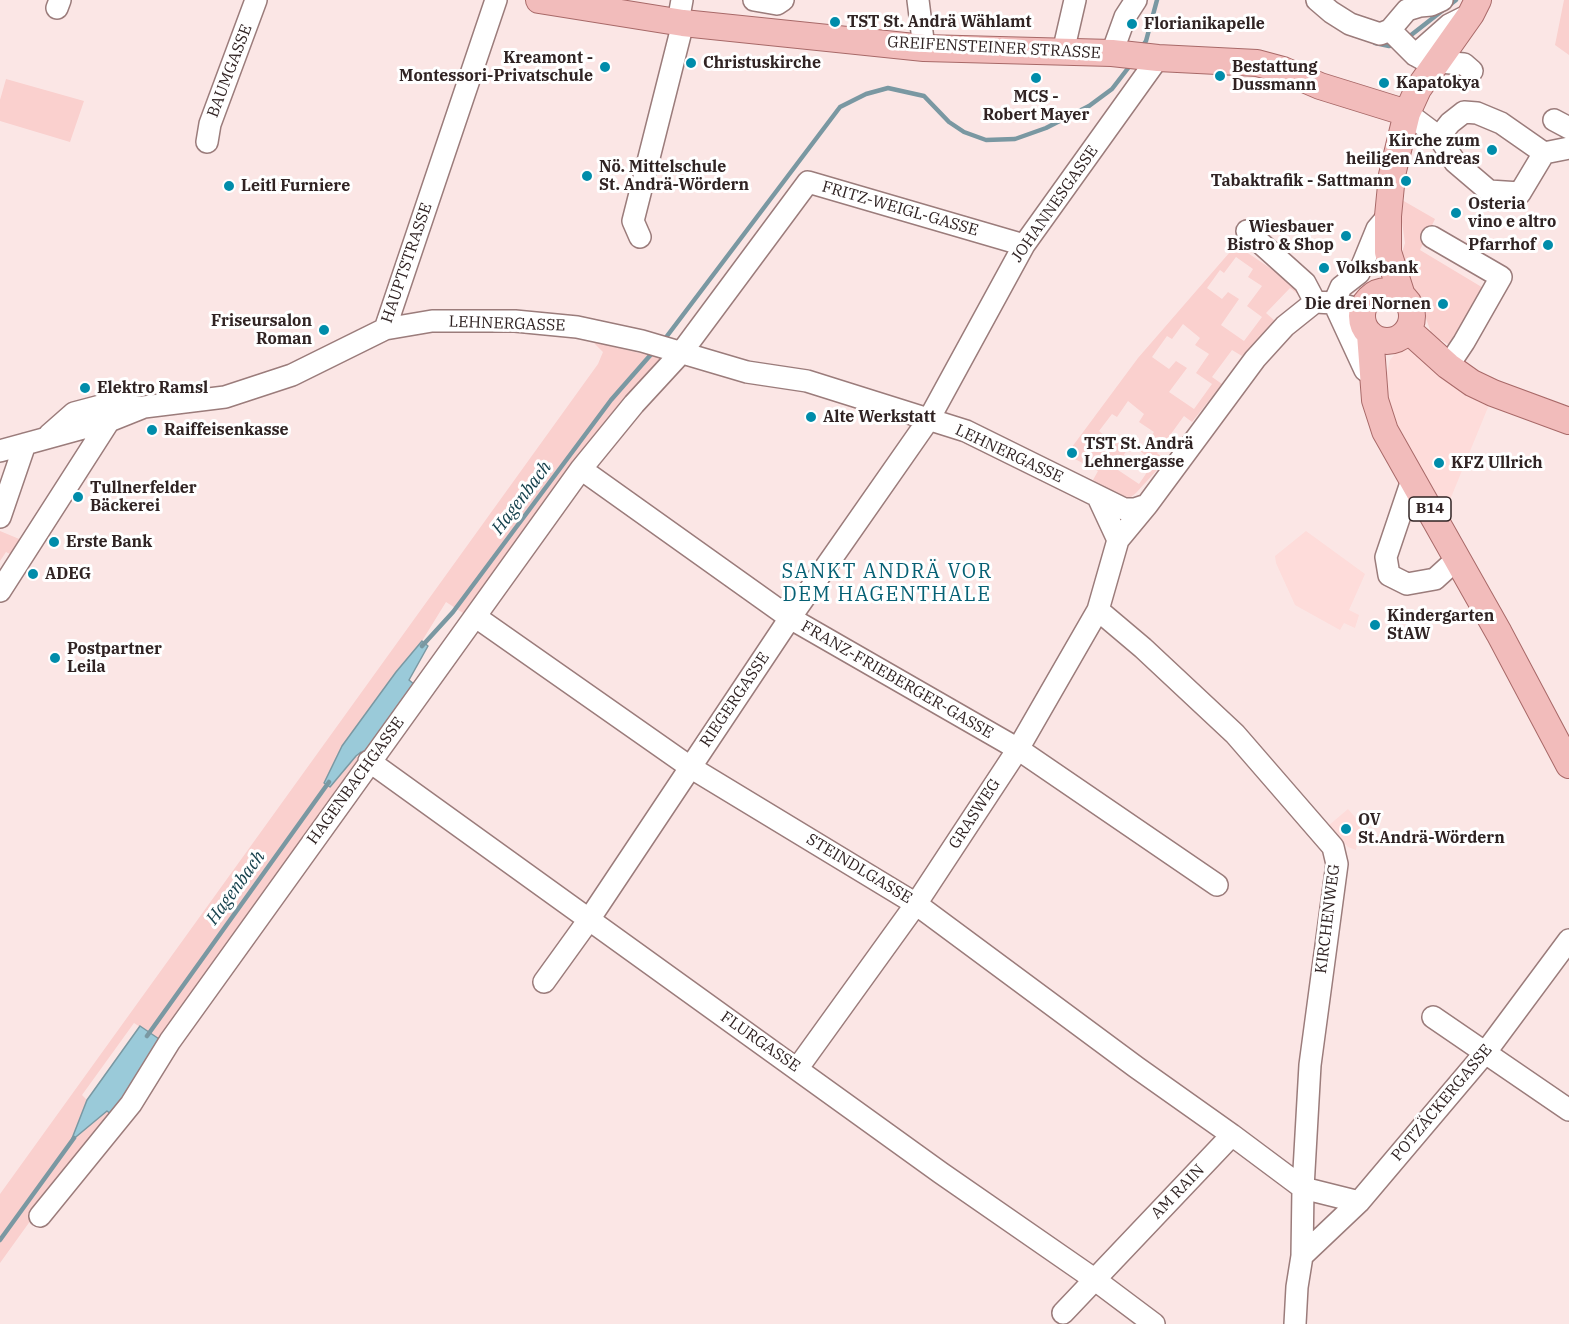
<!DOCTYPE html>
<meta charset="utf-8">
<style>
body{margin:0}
canvas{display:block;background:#fbe6e5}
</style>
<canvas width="1569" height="1324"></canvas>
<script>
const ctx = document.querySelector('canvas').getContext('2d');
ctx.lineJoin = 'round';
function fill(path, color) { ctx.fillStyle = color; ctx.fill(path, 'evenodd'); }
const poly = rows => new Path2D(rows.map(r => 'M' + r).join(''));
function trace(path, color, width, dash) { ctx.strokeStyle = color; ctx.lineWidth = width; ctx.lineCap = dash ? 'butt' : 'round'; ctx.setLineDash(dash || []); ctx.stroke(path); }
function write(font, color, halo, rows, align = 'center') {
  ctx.font = font + ' "IBM Plex Serif",serif'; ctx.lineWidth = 6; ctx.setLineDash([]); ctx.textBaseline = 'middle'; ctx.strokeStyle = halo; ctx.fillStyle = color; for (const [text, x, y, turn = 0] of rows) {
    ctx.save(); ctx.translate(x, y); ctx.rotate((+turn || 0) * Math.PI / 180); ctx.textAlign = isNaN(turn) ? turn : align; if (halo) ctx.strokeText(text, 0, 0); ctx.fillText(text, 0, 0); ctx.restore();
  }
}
const built = poly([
 [1401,347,1418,350,1491,400,1445,512,1388,410,1384,385,1390,360],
 [1306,531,1365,574,1349,610,1359,615,1355,628,1344,623,1340,630,1295,605,1276,563,1275,556],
 [1348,809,1361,824,1356,850,1348,847,1328,826]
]);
const green = poly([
 [1564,0,1569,0,1569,55,1555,45],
 [6,79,84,101,70,142,0,121,0,100],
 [1402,200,1435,219,1420,250,1485,289,1449,345,1441,340,1434,341,1422,307,1409,291,1401,256,1405,243,1401,215],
 [1236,245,1295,285,1299,295,1290,288,1266,313,1275,321,1242,356,1232,350,1212,377,1222,384,1192,422,1184,416,1157,453,1166,460,1136,493,1131,497,1121,497,1099,485,1093,480,1098,471,1073,458,1077,450,1072,447,1138,358],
 [1236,257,1253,269,1248,277,1262,286,1247,306,1262,317,1244,341,1221,325,1239,299,1228,292,1222,299,1207,288,1220,270,1224,273],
 [1183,324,1200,338,1195,345,1209,354,1196,373,1212,384,1194,409,1169,392,1187,368,1176,361,1169,369,1152,357,1167,336,1172,339],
 [1128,401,1144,414,1139,422,1154,432,1140,451,1154,462,1139,484,1115,468,1131,444,1122,437,1115,444,1099,431,1112,414,1117,417],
 [593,342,665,359,466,615,446,602,422,641,396,672,342,746,324,783,330,787,356,756,362,761,162,1041,134,1023,82,1095,87,1100,71,1140,107,1111,112,1115,95,1131,0,1263,0,1194,598,364,603,352],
 [0,531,24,541,16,557,6,552,0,561]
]);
const water = poly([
 [422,641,428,646,409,680,415,685,366,756,361,752,356,756,330,787,324,783,342,746,396,672,422,641],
 [140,1026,162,1041,112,1115,107,1111,71,1141,87,1100,140,1026]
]);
const stream = poly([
 [1406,39,1456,0],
 [1375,43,1389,46,1396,45],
 [1141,48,1146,41,1157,0],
 [664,340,840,107,866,94,888,88,924,96,949,122,964,132,986,140,1015,139,1046,128,1089,106,1112,89,1132,63],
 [422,646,453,612,611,400,654,351],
 [147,1036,329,782],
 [0,1240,74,1138]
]);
const minor = poly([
 [754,0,777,4,783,0],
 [918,0,924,48],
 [1317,0,1331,12,1350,24,1380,34,1390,30,1407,10,1420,6,1431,5,1442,0],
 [57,8,60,0],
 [678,22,682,0],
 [1390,30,1415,55,1426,61,1464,64,1472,71],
 [1063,52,1075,0],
 [1112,53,1125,17,1136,0],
 [1415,55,1449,25,1467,16],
 [1407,113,1439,137,1455,162,1489,191,1520,193,1544,153,1569,148],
 [1554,120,1569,128],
 [1439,137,1450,123,1464,112,1477,113,1501,123,1544,153],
 [207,142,210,124,256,0],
 [1247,231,1305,283,1315,302],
 [640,237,633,221,683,23],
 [1432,237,1501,277,1464,342,1448,366],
 [385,329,496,0],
 [1373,375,1365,370,1334,303,1341,287,1359,273,1377,229,1388,216],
 [49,435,74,413,108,404,140,407],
 [0,451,109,421,144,407,225,397,292,375,385,329,432,321,515,321,577,327,642,341,747,372,807,381,966,431,1124,509,1135,509,1147,505,1255,359,1285,326,1315,302,1334,303,1363,310],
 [581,469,790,618,1018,749,1217,885],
 [1413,477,1386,557,1389,575,1407,584,1435,579,1457,559],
 [1098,497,1118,540],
 [0,517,25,444],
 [0,591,109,421],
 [1098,610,1143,648,1235,734,1333,847,1337,864,1310,1065,1303,1188,1302,1256,1297,1287,1295,1324],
 [476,617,690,767,916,904,1136,1067,1232,1135],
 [369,761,941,1173,1094,1279,1154,1324],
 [544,982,588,921,790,618,929,419,1024,245,1158,58],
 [1433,1017,1569,1110],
 [797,1069,916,904,1018,749,1098,610,1118,540,1147,505],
 [40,1216,131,1104,170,1041,581,469,634,404,681,353,808,182,1024,245],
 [1302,1256,1359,1202,1485,1053,1569,940],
 [1063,1313,1232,1135,1303,1188,1359,1202]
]);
const major = poly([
 [539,0,683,23,924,48,1112,53,1158,58,1257,63,1283,70,1320,86,1407,113],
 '1362 316a25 25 0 1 1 50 0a25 25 0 1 1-50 0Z',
 [1402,296,1388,252,1388,216,1392,175,1407,113,1418,89,1471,14,1478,0],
 [1408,330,1448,366,1472,383,1493,393,1569,421],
 [1370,334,1375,400,1385,431,1499,633,1569,765]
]);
const markers = [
 [835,22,6,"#008caa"],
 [1132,24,6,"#008caa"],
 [691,63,6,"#008caa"],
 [605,67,6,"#008caa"],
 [1220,76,6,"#008caa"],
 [1036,78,6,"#008caa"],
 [1384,83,6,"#008caa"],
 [1492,150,6,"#008caa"],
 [587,176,6,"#008caa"],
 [1406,181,6,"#008caa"],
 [229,186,6,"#008caa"],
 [1456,213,6,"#008caa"],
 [1346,236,6,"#008caa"],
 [1548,245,6,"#008caa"],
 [1324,268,6,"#008caa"],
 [1443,304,6,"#008caa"],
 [324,330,6,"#008caa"],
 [85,388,6,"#008caa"],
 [811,417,6,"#008caa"],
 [152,430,6,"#008caa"],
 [1072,453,6,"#008caa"],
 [1439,463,6,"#008caa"],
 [78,497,6,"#008caa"],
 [54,542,6,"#008caa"],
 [33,574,6,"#008caa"],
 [1375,625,6,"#008caa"],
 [55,658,6,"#008caa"],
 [1346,829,6,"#008caa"]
];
const shields = [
 [1430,509,42]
];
const shieldNames = [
 ["B14",1430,509]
];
const poiNames = [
 ["TST St. Andrä Wählamt",847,22],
 ["Florianikapelle",1144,24],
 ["Kreamont -",593,58,"right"],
 ["Montessori-Privatschule",593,76,"right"],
 ["Christuskirche",703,63],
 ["Bestattung",1232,67],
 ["Dussmann",1232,85],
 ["Kapatokya",1396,83],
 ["MCS -",1036,97,"center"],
 ["Robert Mayer",1036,115,"center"],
 ["Kirche zum",1480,141,"right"],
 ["heiligen Andreas",1480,159,"right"],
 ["Nö. Mittelschule",599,167],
 ["St. Andrä-Wördern",599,185],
 ["Tabaktrafik - Sattmann",1394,181,"right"],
 ["Leitl Furniere",241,186],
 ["Osteria",1468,204],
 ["vino e altro",1468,222],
 ["Wiesbauer",1334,227,"right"],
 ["Bistro & Shop",1334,245,"right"],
 ["Pfarrhof",1536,245,"right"],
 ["Volksbank",1336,268],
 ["Die drei Nornen",1431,304,"right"],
 ["Friseursalon",312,321,"right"],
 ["Roman",312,339,"right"],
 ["Elektro Ramsl",97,388],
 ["Alte Werkstatt",823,417],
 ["Raiffeisenkasse",164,430],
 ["TST St. Andrä",1084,444],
 ["Lehnergasse",1084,462],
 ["KFZ Ullrich",1451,463],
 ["Tullnerfelder",90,488],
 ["Bäckerei",90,506],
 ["Erste Bank",66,542],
 ["ADEG",45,574],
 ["Kindergarten",1387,616],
 ["StAW",1387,634],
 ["Postpartner",67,649],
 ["Leila",67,667],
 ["OV",1358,820],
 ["St.Andrä-Wördern",1358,838]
];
const streetNames = [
 ["GREIFENSTEINER STRASSE",994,48,3],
 ["BAUMGASSE",230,71,-69],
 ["JOHANNESGASSE",1055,204,-55],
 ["FRITZ-WEIGL-GASSE",900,209,16],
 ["HAUPTSTRASSE",407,263,-71],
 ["LEHNERGASSE",507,324,2],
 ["LEHNERGASSE",1009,454,25],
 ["FRANZ-FRIEBERGER-GASSE",897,680,30],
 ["RIEGERGASSE",735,700,-56],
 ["HAGENBACHGASSE",356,781,-54],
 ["GRASWEG",975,814,-57],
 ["STEINDLGASSE",859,869,31],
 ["KIRCHENWEG",1328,919,-83],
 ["FLURGASSE",760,1042,35],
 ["POTZÄCKERGASSE",1442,1103,-50],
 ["AM RAIN",1178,1192,-46]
];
const waterNames = [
 ["Hagenbach",522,498,-53],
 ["Hagenbach",236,888,-54]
];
const quarterNames = [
 ["SANKT ANDRÄ VOR",887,572],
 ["DEM HAGENTHALE",887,595]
];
fill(built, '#fedcda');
fill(green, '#fad0ce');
fill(water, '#9acad9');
trace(water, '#7a98a2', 1.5);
trace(stream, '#7a98a2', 4.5);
trace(minor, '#9b7c7b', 24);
trace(major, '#a86968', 28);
trace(minor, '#fff', 21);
trace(major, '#f2bcbb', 26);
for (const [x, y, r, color] of markers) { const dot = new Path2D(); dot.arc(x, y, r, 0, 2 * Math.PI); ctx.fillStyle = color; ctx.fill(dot); trace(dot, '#fff', 2); }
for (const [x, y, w] of shields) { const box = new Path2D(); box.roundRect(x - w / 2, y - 12, w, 24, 4.5); ctx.fillStyle = '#fff'; ctx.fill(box); trace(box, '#302323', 1.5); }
write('bold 15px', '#302323', null, shieldNames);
write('bold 16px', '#302323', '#fff', poiNames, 'left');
write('16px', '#302323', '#fff', streetNames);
write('italic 18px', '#16414d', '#fff', waterNames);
ctx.letterSpacing = '1.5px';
write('20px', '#066074', '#fff', quarterNames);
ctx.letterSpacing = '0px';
</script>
